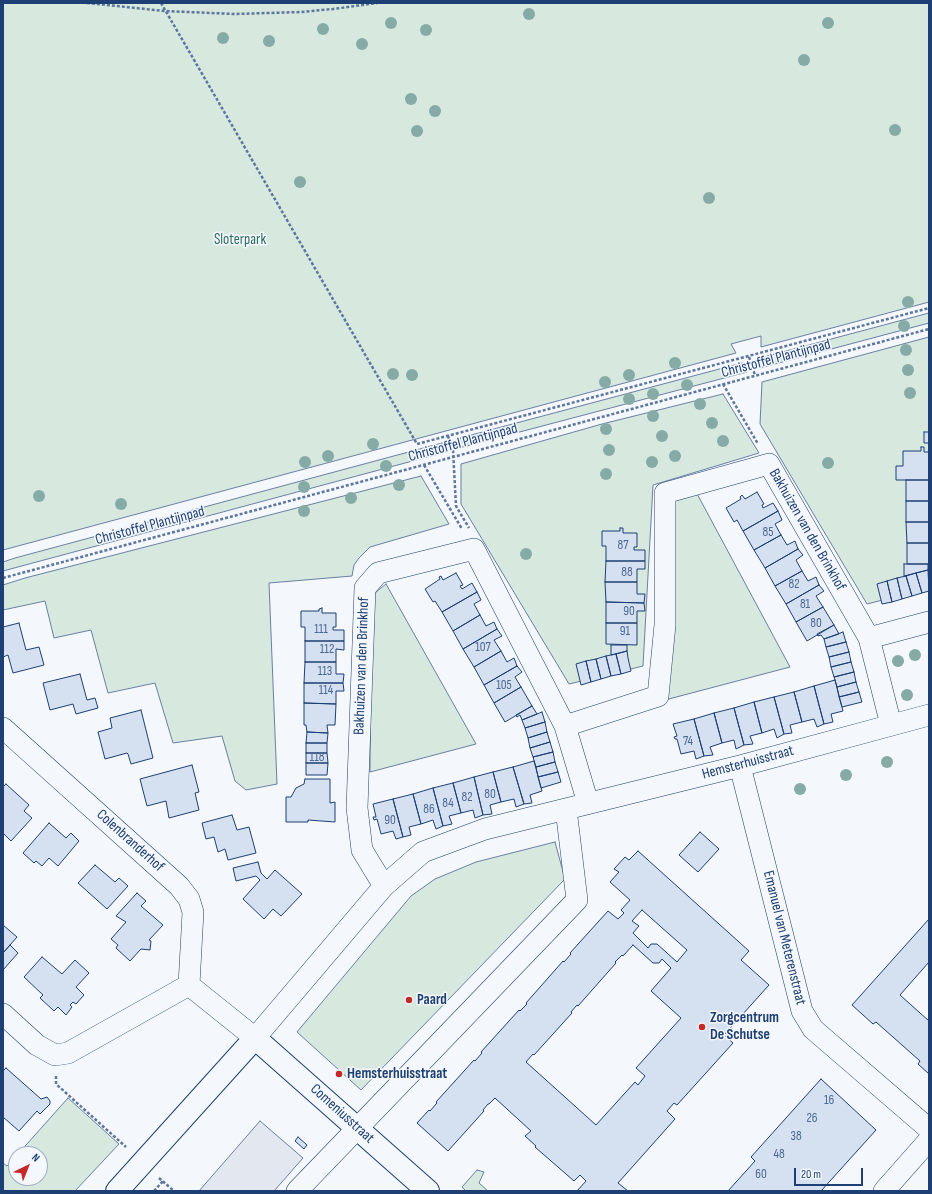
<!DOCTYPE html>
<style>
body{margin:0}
#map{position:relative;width:932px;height:1194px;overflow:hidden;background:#f4f7fb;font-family:"Sofia Sans Condensed",sans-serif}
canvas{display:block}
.frame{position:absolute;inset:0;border:4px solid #1d3f73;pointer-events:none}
.north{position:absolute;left:8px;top:1146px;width:40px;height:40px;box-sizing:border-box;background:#f4f7fb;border:1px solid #9eadc5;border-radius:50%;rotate:43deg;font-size:11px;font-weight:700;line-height:16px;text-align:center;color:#1d3f73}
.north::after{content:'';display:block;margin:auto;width:14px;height:18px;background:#c62828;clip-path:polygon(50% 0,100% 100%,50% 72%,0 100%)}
.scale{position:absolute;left:794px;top:1168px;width:69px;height:18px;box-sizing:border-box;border:2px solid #1d3f73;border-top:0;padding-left:5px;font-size:12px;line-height:14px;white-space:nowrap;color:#1d3f73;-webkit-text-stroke:3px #f4f7fb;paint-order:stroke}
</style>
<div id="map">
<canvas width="932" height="1194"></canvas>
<div class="frame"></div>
<div class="north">N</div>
<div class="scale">20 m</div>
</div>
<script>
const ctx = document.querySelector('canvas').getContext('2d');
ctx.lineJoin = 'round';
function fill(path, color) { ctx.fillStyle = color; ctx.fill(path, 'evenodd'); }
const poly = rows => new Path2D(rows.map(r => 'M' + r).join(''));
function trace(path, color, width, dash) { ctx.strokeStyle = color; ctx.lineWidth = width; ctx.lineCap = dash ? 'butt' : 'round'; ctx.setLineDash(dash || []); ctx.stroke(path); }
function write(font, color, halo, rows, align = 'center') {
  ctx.font = font + ' "Sofia Sans Condensed",sans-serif'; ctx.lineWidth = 3; ctx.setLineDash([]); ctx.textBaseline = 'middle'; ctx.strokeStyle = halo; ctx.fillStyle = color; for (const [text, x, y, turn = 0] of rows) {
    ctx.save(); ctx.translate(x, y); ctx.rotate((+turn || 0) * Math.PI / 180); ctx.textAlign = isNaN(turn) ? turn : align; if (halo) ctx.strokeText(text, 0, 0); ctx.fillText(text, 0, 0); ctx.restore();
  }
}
const green = poly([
 [3,3,929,3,929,302,761,347,761,336,731,344,736,353,3,550,3,3],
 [929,313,929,323,760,368,760,358,929,313],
 [929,337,929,588,867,604,760,424,762,382,929,337],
 [742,363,747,372,459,448,460,438,742,363],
 [723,394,759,453,653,485,643,666,569,684,461,504,461,464,602,424,723,394],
 [442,443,446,452,3,571,3,562,15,558,442,443],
 [421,476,449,524,370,547,359,558,354,565,352,576,269,583,277,784,246,790,235,781,222,736,173,743,155,683,108,693,91,630,54,638,45,601,3,610,3,585,25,578,421,476],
 [695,490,790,667,665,700,672,495,695,490],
 [386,584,476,744,370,772,371,604,376,592,386,584],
 [555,842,565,879,361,1090,297,1032,411,896,435,879,476,862,555,842],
 [68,1098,119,1144,75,1191,3,1191,3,1163,7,1166,16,1156,16,1178,40,1178,40,1154,18,1154,68,1098],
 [477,1170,484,1172,479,1183,488,1191,466,1191,462,1187,477,1170]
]);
const parking = poly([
 [260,1121,303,1158,274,1191,199,1191,260,1121]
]);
const building = poly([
 [924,432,929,432,929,443,924,443,924,432],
 [921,447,924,447,924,452,929,452,929,480,896,480,896,466,903,466,903,451,921,451,921,447],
 [906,480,929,480,929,501,906,501,906,480],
 [757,492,764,504,762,505,763,508,773,503,778,511,743,531,737,520,734,522,726,508,741,499,740,497,742,495,745,499,757,492],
 [906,501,929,501,929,522,906,522,906,501],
 [778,511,782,520,775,524,781,535,754,550,743,531,778,511],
 [906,522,929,522,929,543,907,543,906,522],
 [620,528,623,528,623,533,637,533,637,547,634,547,634,550,645,550,645,561,606,561,606,546,602,546,602,531,620,531,620,528],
 [781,535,787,545,795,541,798,549,765,568,754,550,781,535],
 [907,543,929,543,929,564,907,564,907,543],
 [798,549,803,555,796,560,802,571,775,586,765,568,798,549],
 [606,561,645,561,645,569,637,569,637,582,605,582,606,561],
 [904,564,928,564,928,570,904,576,904,564],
 [928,570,929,591,922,593,916,573,928,570],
 [802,571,808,581,816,577,819,585,786,604,775,586,802,571],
 [456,573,463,585,460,586,462,589,472,583,477,592,442,612,435,601,433,602,425,589,440,579,439,577,441,576,443,580,456,573],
 [916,573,922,593,912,596,906,576,916,573],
 [906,576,912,596,902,599,897,578,906,576],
 [897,578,902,599,892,602,887,581,897,578],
 [887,581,892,602,882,604,877,584,887,581],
 [605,582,637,582,637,594,645,594,644,603,606,602,605,582],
 [819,585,824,591,816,596,823,607,796,622,786,604,819,585],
 [477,592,481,600,474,604,480,615,453,631,442,612,477,592],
 [606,602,644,603,645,611,637,611,637,623,606,623,606,602],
 [823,607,834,625,807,641,796,622,823,607],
 [322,608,322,613,336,613,336,627,333,627,333,630,344,630,344,641,305,641,305,627,301,627,301,611,319,611,319,609,322,608],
 [480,615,486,626,494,622,497,629,463,649,453,631,480,615],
 [19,623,26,650,39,647,44,665,13,673,8,655,3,657,3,627,19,623],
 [606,623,637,623,637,645,606,644,606,623],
 [834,625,839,634,824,639,821,635,818,636,817,634,834,625],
 [497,629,502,636,494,640,501,651,474,667,463,649,497,629],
 [843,632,846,642,826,647,824,639,843,632],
 [305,641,344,641,344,650,336,649,336,662,305,662,305,641],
 [846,642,849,652,829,657,826,647,846,642],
 [611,645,627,645,627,651,611,655,611,645],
 [501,651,507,662,514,658,517,666,484,685,474,667,501,651],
 [627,651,628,658,631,671,621,674,616,654,627,651],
 [849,652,851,662,831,667,829,657,849,652],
 [616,654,621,674,611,676,606,656,616,654],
 [606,656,611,676,601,679,596,659,606,656],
 [596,659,601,679,591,682,586,661,596,659],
 [586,661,591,682,581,685,576,664,586,661],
 [305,662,336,662,336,674,344,674,343,683,304,683,305,662],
 [851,662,854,672,834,677,831,667,851,662],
 [517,666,522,672,515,677,521,687,494,703,484,685,517,666],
 [854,672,856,682,837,687,834,677,854,672],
 [80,674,87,700,95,698,98,708,76,714,73,704,50,710,43,683,80,674],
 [835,680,843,711,831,714,833,722,824,724,814,686,835,680],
 [856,682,859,692,839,697,837,687,856,682],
 [304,683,343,683,344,691,336,691,336,704,304,703,304,683],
 [814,686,824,724,817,727,814,719,802,722,794,692,814,686],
 [521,687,532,706,505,722,494,703,521,687],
 [794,692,802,722,790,725,792,733,784,734,774,697,794,692],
 [859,692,862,702,842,707,839,697,859,692],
 [774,697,784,734,777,738,774,729,762,733,754,702,774,697],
 [754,702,762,733,750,736,753,744,744,745,734,708,754,702],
 [304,703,336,704,335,725,327,725,328,733,307,732,306,725,304,725,304,703],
 [532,706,537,714,522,720,520,715,517,717,516,715,532,706],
 [734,708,744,745,736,749,734,740,722,743,714,713,734,708],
 [141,710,153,758,131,764,128,754,127,753,105,759,98,732,112,728,110,718,141,710],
 [542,712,545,722,525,728,522,720,542,712],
 [714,713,722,743,710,747,713,755,704,756,694,719,714,713],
 [694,719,704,756,696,759,694,751,681,754,677,739,675,739,674,737,677,736,673,724,694,719],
 [545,722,547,732,528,738,525,728,545,722],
 [307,732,328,733,327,743,306,743,307,732],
 [547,732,550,742,530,748,528,738,547,732],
 [550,742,553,752,533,757,530,748,550,742],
 [306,743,327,743,327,753,306,753,306,743],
 [553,752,555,762,536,767,533,757,553,752],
 [306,753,327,753,328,763,306,763,306,753],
 [534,761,542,791,530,795,532,803,524,804,513,767,534,761],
 [555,762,558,772,538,777,536,767,555,762],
 [306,763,328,763,327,775,306,775,306,763],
 [192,765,199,792,195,793,199,810,169,818,166,801,147,806,140,779,192,765],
 [513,767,524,804,516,807,514,799,501,802,493,772,513,767],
 [493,772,501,802,490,805,492,814,483,815,474,777,493,772],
 [558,772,561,782,541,788,538,777,558,772],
 [474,777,483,815,475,818,473,810,461,813,453,783,474,777],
 [305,779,330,779,330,803,335,802,335,822,308,820,308,822,286,822,286,797,291,797,296,788,304,784,305,779],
 [453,783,461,813,449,816,452,824,443,826,433,788,453,783],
 [6,784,29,805,24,811,32,818,11,841,3,833,3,787,6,784],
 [433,788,443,826,436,829,433,820,421,824,413,794,433,788],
 [413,794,421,824,409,827,411,835,403,837,393,799,413,794],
 [393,799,403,837,396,839,393,831,381,834,377,819,374,820,373,817,376,817,373,804,393,799],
 [232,815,237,830,249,827,256,853,228,860,225,849,218,852,214,837,206,839,202,823,232,815],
 [49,823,66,838,71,833,79,841,58,866,49,858,42,866,36,861,34,863,23,853,49,823],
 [700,832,719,849,698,872,679,855,700,832],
 [638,851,749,951,741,960,769,985,724,1035,733,1043,677,1105,674,1103,667,1111,675,1119,618,1183,628,1191,577,1191,586,1181,580,1175,574,1181,535,1147,536,1146,525,1136,531,1131,495,1098,489,1104,488,1104,483,1110,484,1111,448,1151,417,1123,429,1110,430,1111,437,1103,436,1102,474,1060,475,1061,482,1053,481,1052,519,1010,520,1011,527,1004,526,1003,563,961,564,962,571,954,570,953,608,911,618,919,624,913,621,910,630,900,610,882,619,872,614,869,625,857,629,860,638,851],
 [642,910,687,950,677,962,657,944,651,944,648,948,633,933,639,926,632,921,642,910],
 [633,945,653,963,659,963,662,959,671,968,651,991,681,1018,636,1068,645,1076,638,1085,635,1082,596,1125,526,1062,533,1054,534,1055,572,1013,571,1012,577,1005,578,1006,616,963,615,962,622,955,623,956,633,945],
 [258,862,261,873,267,879,275,870,302,894,281,916,273,909,264,919,243,899,260,880,256,876,236,881,233,868,258,862],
 [95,865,115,882,119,878,128,886,107,909,78,883,95,865],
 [137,893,146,901,141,906,163,925,149,940,151,941,150,950,141,949,130,961,116,948,118,945,111,939,126,922,116,916,137,893],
 [929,919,929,962,900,995,929,1021,929,1074,918,1064,920,1061,876,1022,873,1024,852,1005,929,919],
 [3,925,17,937,3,953,3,925],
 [10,945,18,953,3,970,3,953,10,945],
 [42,957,62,974,75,960,89,973,76,987,84,995,76,1004,73,1002,70,1005,72,1007,66,1015,58,1007,54,1011,40,998,43,995,24,977,42,957],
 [6,1068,41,1099,47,1097,50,1101,50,1104,40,1114,37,1111,19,1131,3,1117,3,1071,6,1068],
 [821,1079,876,1130,821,1191,728,1191,755,1161,751,1157,821,1079],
 [298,1137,307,1145,304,1149,295,1141,298,1137]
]);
const path = poly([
 [87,3,165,11,234,14,301,12,333,9,377,3],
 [161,3,417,444,929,308],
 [749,357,755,375],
 [723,384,758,444],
 [448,436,453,450,456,506,469,528],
 [424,465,462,529],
 [3,578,929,329],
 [56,1076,56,1084,126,1147],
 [159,1178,174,1191],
 [154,1191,163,1181]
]);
const minor = poly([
 [869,638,929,622],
 [565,726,658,696,665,625,665,493,769,464,869,638,891,725],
 [3,728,179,886,189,899,193,912,189,985],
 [740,766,802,1011,813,1029,929,1129],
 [384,886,362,850,357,808,365,588,378,573,474,549,565,726,588,803],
 [189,985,255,1038,384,886,423,852,485,829,740,766,929,715],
 [3,1014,37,1045,55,1055,68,1053,189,985],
 [297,1191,577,900,566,809],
 [884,1191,929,1140]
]);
const tertiary = poly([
 [117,1191,255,1038,428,1191]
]);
const trees = [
 [529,14],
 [391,23],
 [828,23],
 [323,29],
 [426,30],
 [223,38],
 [269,41],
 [362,44],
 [804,60],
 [411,99],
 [435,111],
 [895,130],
 [417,131],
 [300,182],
 [709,198],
 [908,302],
 [904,326],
 [906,350],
 [675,363],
 [908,370],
 [393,374],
 [412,375],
 [629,375],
 [605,382],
 [687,385],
 [910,393],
 [653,394],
 [629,399],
 [700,404],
 [653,416],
 [712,423],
 [606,429],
 [662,436],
 [723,441],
 [373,444],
 [609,450],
 [328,456],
 [675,456],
 [305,462],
 [652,462],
 [828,463],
 [386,466],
 [606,474],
 [399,485],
 [304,487],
 [39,496],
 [351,498],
 [121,504],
 [304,511],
 [526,554],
 [915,655],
 [898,661],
 [907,695],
 [887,762],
 [846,775],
 [800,789]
];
const markers = [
 [409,1000,4,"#c62828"],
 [702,1027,4,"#c62828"],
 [339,1074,4,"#c62828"]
];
const numberNames = [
 ["85",768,533],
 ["87",623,546],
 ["88",627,573],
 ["82",794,585],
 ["81",805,605],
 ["90",629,612],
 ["80",816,624],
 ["111",321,630],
 ["91",625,632],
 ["107",483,648],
 ["112",327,650],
 ["113",325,672],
 ["105",504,686],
 ["114",326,691],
 ["74",688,742],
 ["118",317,758],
 ["80",490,795],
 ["82",467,798],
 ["84",448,804],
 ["86",429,810],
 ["90",390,821],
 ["16",829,1101],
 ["26",812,1119],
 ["38",796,1137],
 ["48",779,1155],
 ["60",761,1175]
];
const parkNames = [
 ["Sloterpark",240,240]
];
const streetNames = [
 ["Christoffel Plantijnpad",776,359,-15],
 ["Christoffel Plantijnpad",463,443,-15],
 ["Christoffel Plantijnpad",150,526,-15],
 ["Bakhuizen van den Brinkhof",807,530,60],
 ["Bakhuizen van den Brinkhof",362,666,-88],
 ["Hemsterhuisstraat",748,763,-15],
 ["Colenbranderhof",130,841,42],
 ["Emanuel van Meterenstraat",784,938,76],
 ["Comeniusstraat",342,1114,42]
];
const poiNames = [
 ["Paard",417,1000],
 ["Zorgcentrum",710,1018],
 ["De Schutse",710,1035],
 ["Hemsterhuisstraat",347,1074]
];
fill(green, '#d7e8df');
trace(green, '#687fa3', 1);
fill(parking, '#e3e8f0');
trace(parking, '#687fa3', 1);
fill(building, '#d5e0f0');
trace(building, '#1d3f73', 1);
trace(minor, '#1d3f73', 22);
trace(tertiary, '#1d3f73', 24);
trace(path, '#5e769c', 2.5, [3, 2]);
trace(minor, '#f4f7fb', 21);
trace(tertiary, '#f4f7fb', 22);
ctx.fillStyle = '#86aba6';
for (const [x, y] of trees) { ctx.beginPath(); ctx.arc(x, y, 6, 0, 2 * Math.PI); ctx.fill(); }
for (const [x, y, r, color] of markers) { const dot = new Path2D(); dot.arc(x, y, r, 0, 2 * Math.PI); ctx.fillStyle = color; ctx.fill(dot); trace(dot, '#f4f7fb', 1.5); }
write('13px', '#4b6792', null, numberNames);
write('15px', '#2c6c60', '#f4f7fb', parkNames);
write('15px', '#1d3f73', '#f4f7fb', streetNames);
write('bold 15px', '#1d3f73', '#f4f7fb', poiNames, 'left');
</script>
